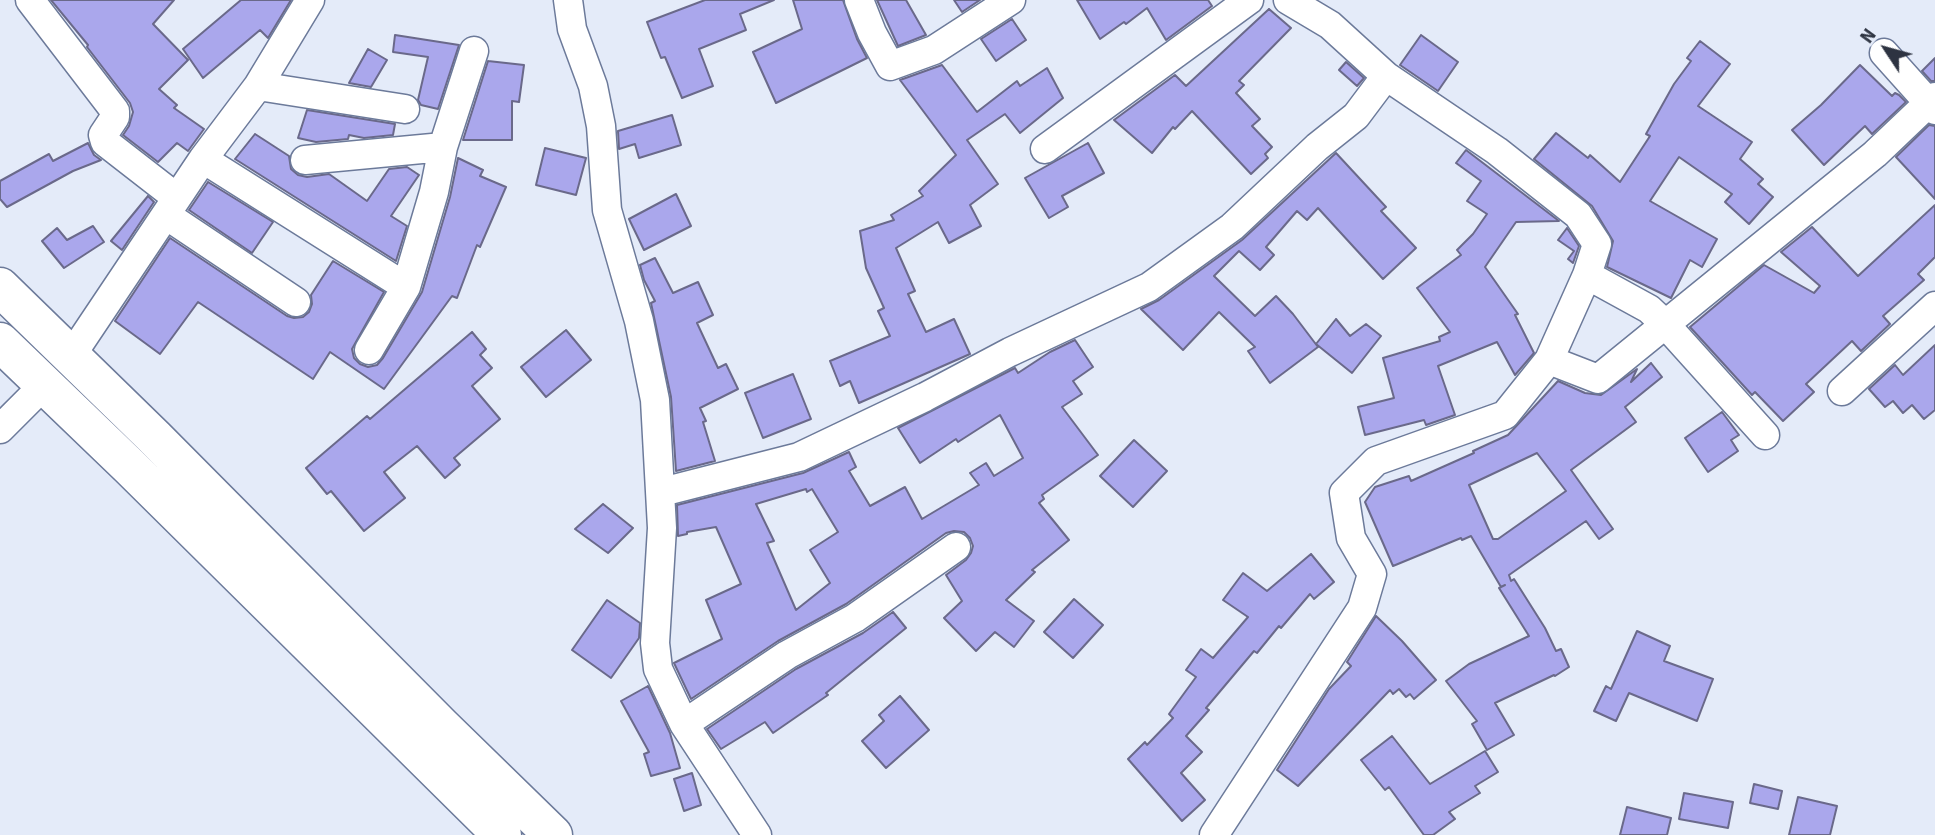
<!DOCTYPE html>
<style>
body{margin:0}
#map{position:relative;width:1935px;height:835px;overflow:hidden;background:#e4ebf9;font-family:"Source Sans 3",sans-serif}
canvas{display:block}
.north{position:absolute;left:1851px;top:14px;width:70px;height:70px;-webkit-text-stroke:5px #e4ebf9;paint-order:stroke;rotate:306deg;font-size:19px;font-weight:700;line-height:28px;text-align:center;color:#2d3341}
.north::after{content:'';display:block;margin:auto;width:24px;height:32px;background:#2d3341;clip-path:polygon(50% 0,100% 100%,50% 72%,0 100%)}
</style>
<div id="map">
<canvas width="1935" height="835"></canvas>
<div class="north">N</div>
</div>
<script>
const ctx = document.querySelector('canvas').getContext('2d');
ctx.lineJoin = 'round';
function fill(path, color) { ctx.fillStyle = color; ctx.fill(path, 'evenodd'); }
const poly = rows => new Path2D(rows.map(r => 'M' + r).join(''));
function trace(path, color, width, dash) { ctx.strokeStyle = color; ctx.lineWidth = width; ctx.lineCap = dash ? 'butt' : 'round'; ctx.setLineDash(dash || []); ctx.stroke(path); }
const building = poly([
 [51,0,174,0,153,24,188,60,159,89,177,105,174,108,204,129,188,151,177,143,158,162,123,135,129,126,133,112,130,103,87,47,88,45,51,0],
 [241,0,291,0,268,38,260,30,203,78,183,49,241,0],
 [705,0,774,0,740,14,746,30,699,49,713,86,682,98,665,57,661,58,647,22,705,0],
 [793,0,843,0,857,39,867,58,776,103,753,52,802,29,793,0],
 [877,0,906,0,926,35,898,46,877,0],
 [954,0,980,0,962,12,954,0],
 [1077,0,1208,0,1212,6,1166,40,1147,8,1126,24,1124,22,1100,39,1077,0],
 [1269,9,1291,28,1239,81,1244,85,1236,93,1260,119,1252,126,1272,147,1265,154,1268,158,1251,174,1192,111,1175,129,1173,127,1152,153,1114,120,1175,75,1186,86,1269,9],
 [1012,19,1026,40,996,61,981,39,1012,19],
 [395,35,459,45,438,109,421,105,418,100,428,57,393,52,395,35],
 [1421,35,1458,62,1438,91,1400,65,1421,35],
 [1700,41,1730,64,1698,106,1752,142,1740,159,1763,179,1758,184,1773,197,1749,224,1725,202,1732,194,1679,157,1650,201,1717,239,1702,267,1690,260,1671,298,1607,267,1613,241,1592,206,1534,159,1556,133,1588,158,1590,155,1620,182,1650,136,1646,134,1674,84,1691,61,1687,58,1700,41],
 [368,49,387,60,371,87,349,83,368,49],
 [1935,58,1935,81,1931,81,1922,71,1935,58],
 [488,61,524,65,519,102,512,101,512,140,463,140,488,61],
 [1346,62,1364,78,1357,86,1339,70,1346,62],
 [942,65,977,112,1017,81,1020,86,1047,68,1063,98,1020,133,1005,114,967,140,998,184,970,205,981,226,949,243,938,222,896,248,915,291,908,294,926,332,954,319,970,354,859,403,850,381,840,386,830,361,890,336,878,311,884,308,866,268,860,231,894,220,891,215,923,196,919,191,956,155,900,80,942,65],
 [1860,65,1892,96,1895,93,1899,95,1906,102,1872,134,1865,126,1824,165,1792,130,1821,105,1860,65],
 [307,110,395,124,393,135,364,138,349,135,348,139,316,142,298,138,307,110],
 [672,115,681,145,639,158,635,144,619,149,618,131,672,115],
 [1929,125,1935,126,1935,199,1896,157,1929,125],
 [255,134,289,156,291,169,298,175,307,177,329,174,367,201,389,169,407,167,419,175,391,216,407,226,396,261,235,159,255,134],
 [88,143,94,155,101,160,73,171,7,207,0,199,0,181,49,154,53,161,88,143],
 [1088,143,1104,173,1062,196,1068,207,1049,218,1025,178,1088,143],
 [545,148,586,158,576,195,536,185,545,148],
 [1466,150,1559,221,1516,222,1485,267,1518,314,1515,315,1534,353,1515,375,1497,342,1438,366,1455,415,1426,425,1424,420,1365,435,1358,407,1394,398,1383,358,1440,341,1439,337,1450,332,1417,288,1461,255,1457,250,1473,234,1487,214,1467,201,1481,181,1456,163,1466,150],
 [1336,153,1386,207,1381,211,1416,248,1383,279,1318,208,1307,220,1297,211,1266,247,1274,255,1260,270,1239,251,1214,276,1255,316,1276,296,1293,314,1318,347,1270,383,1248,351,1255,347,1219,312,1183,350,1141,309,1159,300,1242,240,1336,153],
 [458,158,483,170,480,176,506,187,480,247,477,245,457,298,452,296,384,389,330,352,313,379,198,302,160,354,115,321,170,238,287,316,294,318,303,317,309,312,312,304,311,295,333,261,384,292,352,349,354,358,360,364,368,367,377,365,383,358,422,292,450,197,458,158],
 [208,182,273,222,252,253,189,210,208,182],
 [676,194,691,226,644,250,629,219,676,194],
 [148,196,154,202,122,250,111,241,148,196],
 [1935,205,1935,257,1918,274,1924,280,1883,316,1890,324,1861,351,1852,341,1806,384,1814,392,1783,421,1755,392,1752,395,1690,327,1764,265,1814,293,1820,286,1781,252,1812,227,1858,276,1935,205],
 [93,226,104,242,64,268,42,241,57,228,67,240,93,226],
 [1567,228,1579,246,1573,263,1568,259,1574,251,1558,240,1567,228],
 [655,258,673,293,698,282,713,315,697,323,718,368,726,364,738,389,700,408,706,421,703,422,715,461,676,471,671,397,651,303,655,301,644,280,640,265,655,258],
 [1336,319,1350,336,1366,324,1381,336,1352,373,1316,344,1336,319],
 [566,330,591,360,546,397,521,367,566,330],
 [472,332,486,349,480,355,492,368,472,386,500,419,454,458,460,465,445,478,417,446,384,472,405,498,364,531,331,491,327,494,306,468,367,416,370,419,472,332],
 [1075,340,1093,367,1073,381,1082,394,1062,407,1098,455,1042,495,1044,499,1039,503,1069,540,1032,570,1035,572,1006,600,1034,621,1014,647,995,632,976,651,944,618,962,601,946,575,966,560,971,553,973,546,970,538,964,532,954,531,946,533,846,604,778,641,691,699,674,663,722,639,706,600,741,584,716,527,687,532,687,534,678,536,677,505,803,473,849,452,856,467,849,471,870,506,905,487,922,519,979,485,970,473,986,463,994,476,1023,458,1000,415,958,442,956,439,920,463,898,428,1015,368,1018,373,1050,352,1075,340],
 [806,489,807,492,812,489,838,532,810,550,830,583,796,610,767,543,774,541,756,504,806,489],
 [1935,345,1935,410,1924,419,1912,405,1903,413,1893,401,1885,407,1869,389,1895,365,1903,375,1935,345],
 [1651,363,1662,377,1625,407,1636,422,1571,470,1613,529,1599,539,1586,521,1509,575,1511,581,1514,579,1545,628,1556,651,1561,649,1569,667,1555,676,1554,675,1495,703,1514,735,1487,750,1472,724,1477,721,1446,681,1469,664,1529,636,1499,588,1505,585,1501,587,1471,536,1462,540,1461,538,1393,566,1365,502,1375,487,1409,476,1411,481,1474,453,1473,451,1508,435,1558,381,1585,393,1601,395,1637,369,1631,382,1651,363],
 [1537,453,1566,491,1498,539,1493,539,1469,485,1537,453],
 [793,374,811,419,763,438,745,393,793,374],
 [1722,412,1739,435,1731,440,1738,451,1708,472,1685,438,1722,412],
 [1134,440,1167,471,1133,507,1100,476,1134,440],
 [603,504,633,528,608,553,575,529,603,504],
 [1311,554,1334,582,1314,599,1310,594,1281,628,1279,626,1257,653,1254,651,1206,708,1209,710,1186,736,1202,752,1181,773,1205,800,1182,821,1128,759,1145,742,1147,745,1173,718,1169,714,1196,677,1186,670,1201,649,1213,658,1248,617,1223,600,1243,573,1267,591,1311,554],
 [1074,599,1103,625,1073,658,1044,632,1074,599],
 [607,600,640,623,639,638,611,678,572,650,607,600],
 [893,612,906,628,826,693,828,695,773,733,765,722,721,749,707,729,796,669,863,633,893,612],
 [1376,616,1402,641,1436,680,1414,699,1410,694,1406,697,1399,689,1393,694,1390,690,1298,786,1277,770,1329,689,1351,666,1347,662,1376,616],
 [1637,631,1670,646,1664,661,1713,679,1697,721,1629,693,1616,721,1594,711,1606,686,1611,689,1637,631],
 [648,686,670,733,680,768,651,776,644,754,649,752,621,701,648,686],
 [900,696,929,730,886,768,862,741,884,721,879,715,900,696],
 [1392,736,1430,784,1485,751,1498,772,1475,786,1480,793,1449,812,1455,819,1433,835,1424,835,1389,787,1385,790,1361,760,1392,736],
 [692,773,701,805,684,811,674,779,692,773],
 [1754,784,1782,791,1778,809,1750,803,1754,784],
 [1684,793,1733,802,1728,828,1679,819,1684,793],
 [1798,797,1837,806,1830,835,1789,835,1798,797],
 [1627,807,1671,818,1667,835,1620,835,1627,807]
]);
const minor = poly([
 [30,0,115,111,115,117,103,135,105,142,177,198],
 [568,0,572,29,593,86,601,126,607,210,639,321,655,400,662,528,655,643,658,669,684,724,757,835],
 [859,0,872,33,890,66,934,50,1011,0],
 [1288,0,1330,25,1386,76,1497,151,1578,215,1597,244,1587,275,1649,309,1665,324,1765,435],
 [1884,53,1935,110],
 [258,86,405,109],
 [1045,149,1249,0],
 [203,159,406,287],
 [305,160,443,147],
 [166,215,296,302],
 [369,350,406,287,434,192,443,147,474,51],
 [71,356,203,159,258,86,310,0],
 [1549,360,1598,379,1875,154,1935,97],
 [1842,391,1935,306],
 [0,429,44,385],
 [662,492,799,457,925,397,1010,352,1149,287,1232,227,1317,147,1356,116,1386,76],
 [684,724,787,655,855,618,956,547],
 [1214,835,1362,608,1372,574,1351,538,1344,493,1376,461,1505,415,1549,360,1587,275]
]);
const secondary = poly([
 [0,287,155,438,441,726,553,835],
 [0,342,129,466,502,835]
]);
fill(building, '#aaa7ec');
trace(building, '#6a698a', 2);
trace(minor, '#6c7a9a', 31);
trace(secondary, '#6c7a9a', 41);
trace(minor, '#fff', 28);
trace(secondary, '#fff', 38);
</script>
